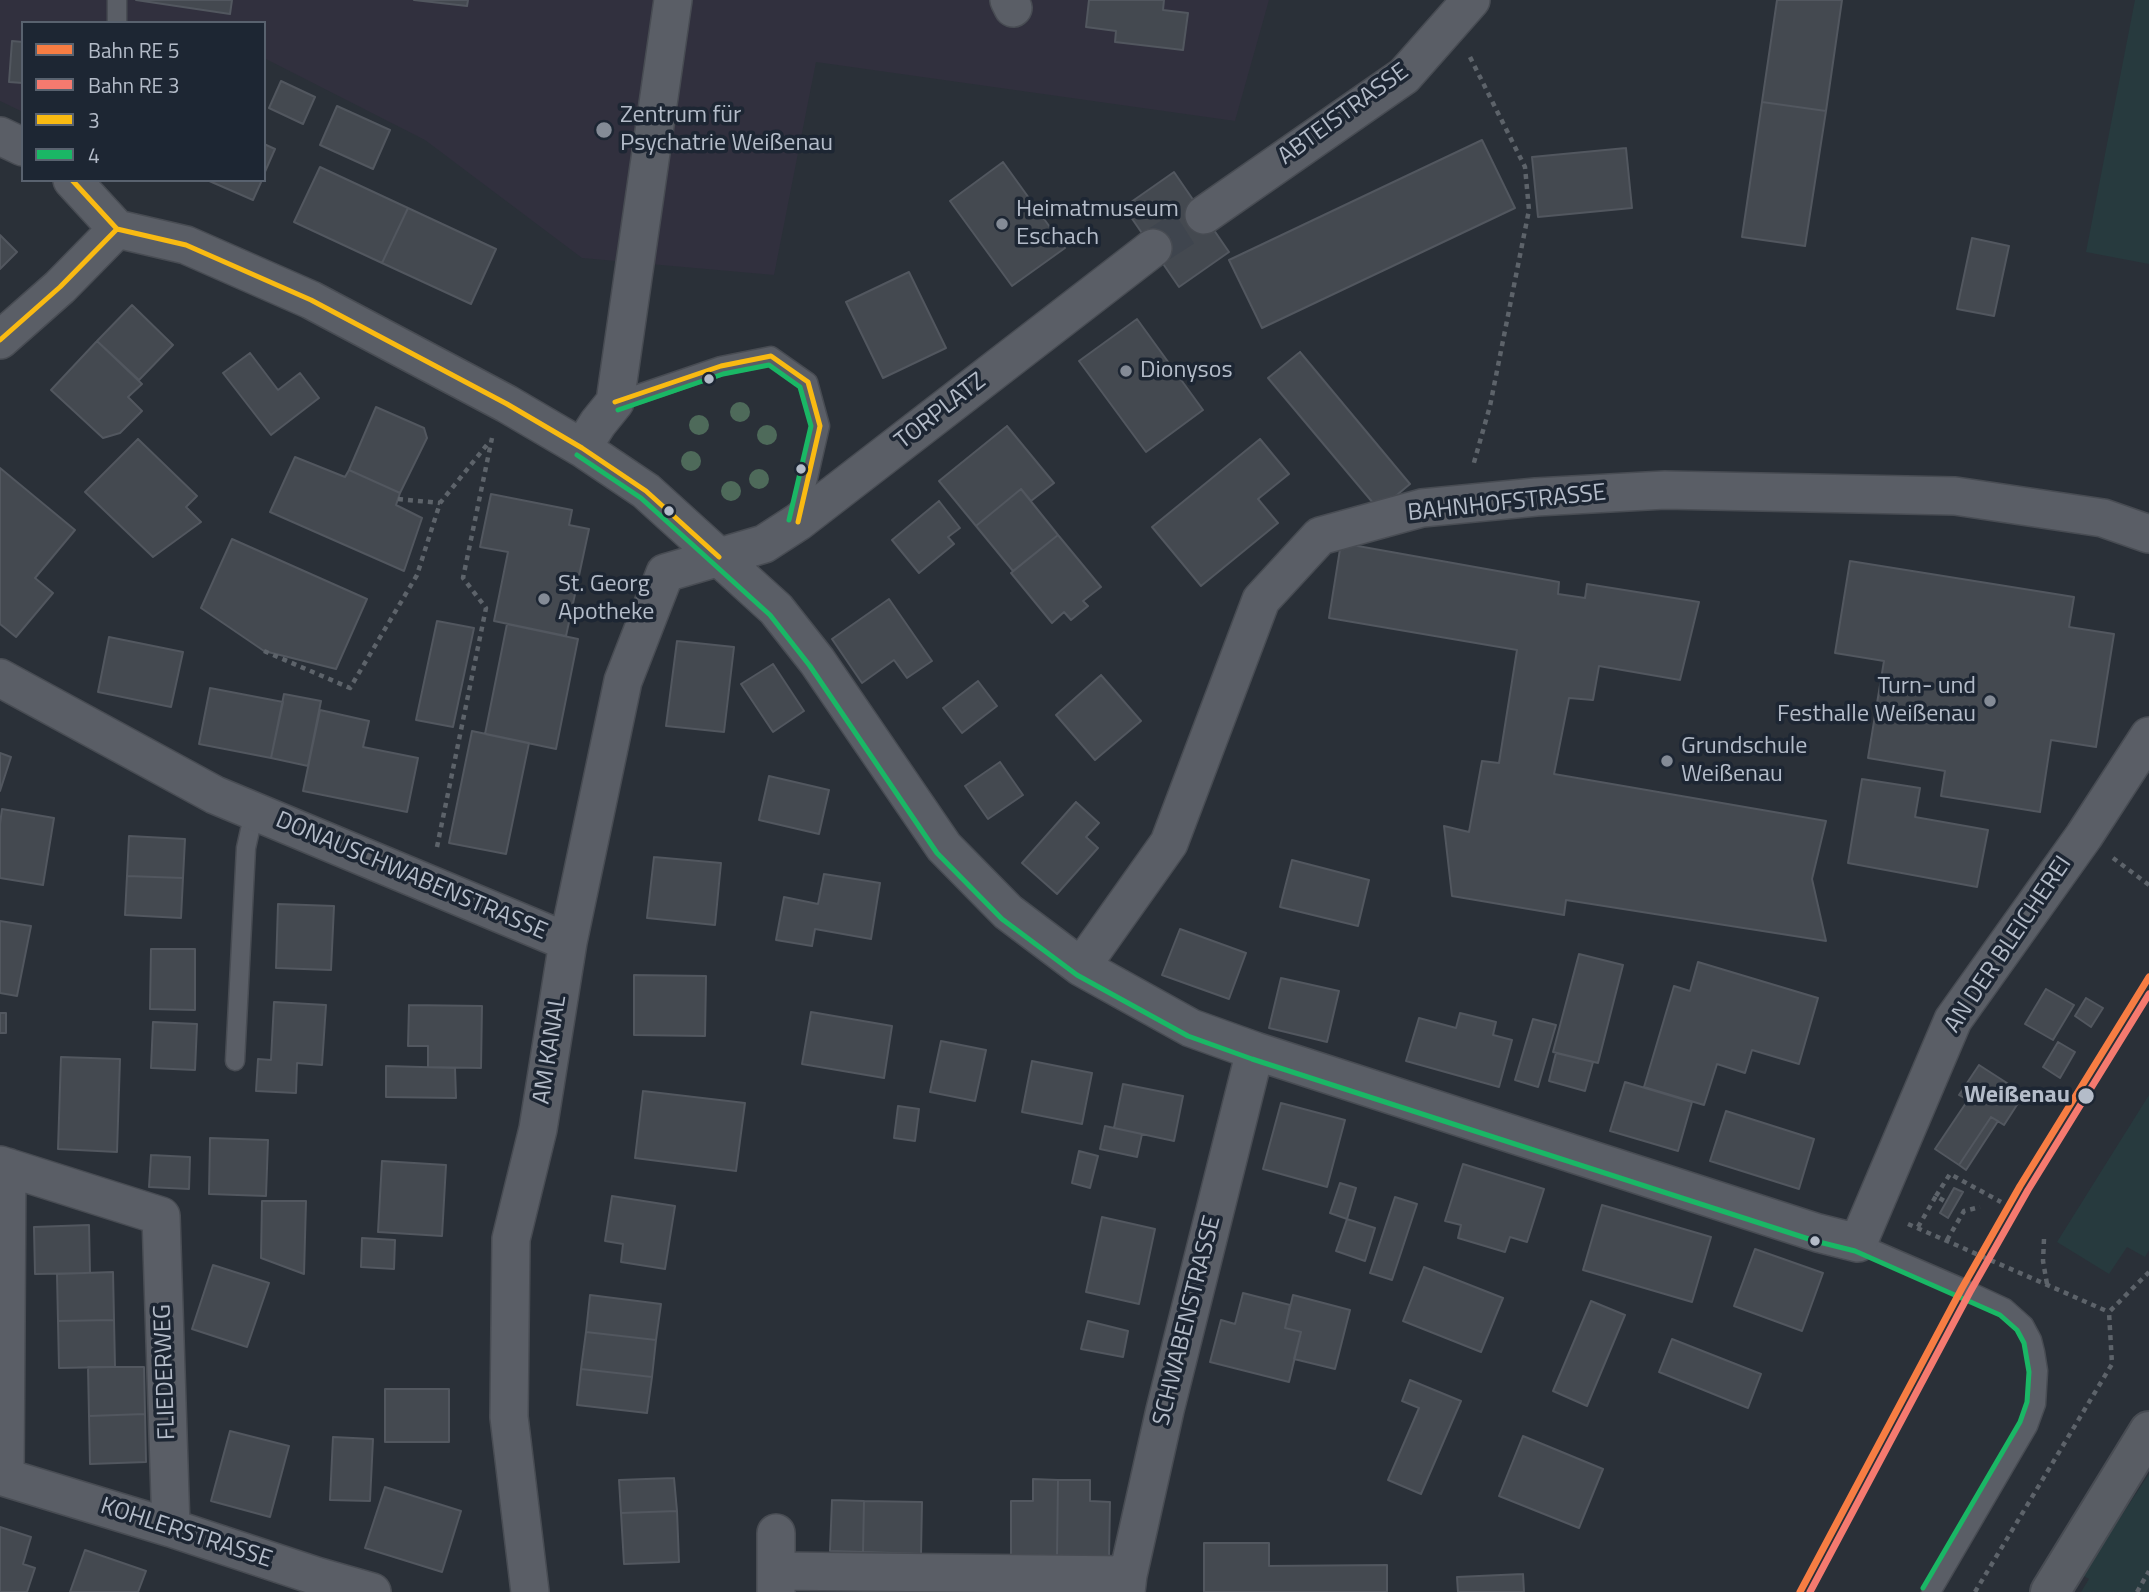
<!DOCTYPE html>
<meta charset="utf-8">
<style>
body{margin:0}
#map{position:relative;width:2149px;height:1592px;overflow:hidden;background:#2a3038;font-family:"Titillium Web",sans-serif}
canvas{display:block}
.legend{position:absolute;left:21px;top:21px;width:245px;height:161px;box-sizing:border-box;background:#1d2633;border:2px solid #59626f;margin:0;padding:9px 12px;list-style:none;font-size:21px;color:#b4bcc9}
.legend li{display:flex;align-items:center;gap:14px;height:35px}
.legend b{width:35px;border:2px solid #59626f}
</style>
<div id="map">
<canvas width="2149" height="1592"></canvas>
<ul class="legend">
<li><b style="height:9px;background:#f77d43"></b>Bahn RE 5</li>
<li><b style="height:9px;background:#f57a6f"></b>Bahn RE 3</li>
<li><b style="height:9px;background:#f9ba12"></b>3</li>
<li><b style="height:9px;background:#1ab765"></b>4</li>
</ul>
</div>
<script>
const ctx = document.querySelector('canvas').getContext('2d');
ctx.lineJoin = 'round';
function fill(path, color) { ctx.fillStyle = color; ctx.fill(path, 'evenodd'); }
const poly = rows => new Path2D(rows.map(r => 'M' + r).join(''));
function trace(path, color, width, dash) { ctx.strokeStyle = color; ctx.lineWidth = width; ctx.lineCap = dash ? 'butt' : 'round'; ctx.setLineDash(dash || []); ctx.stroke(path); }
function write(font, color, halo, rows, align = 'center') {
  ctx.font = font + ' "Titillium Web",sans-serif'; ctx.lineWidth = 7; ctx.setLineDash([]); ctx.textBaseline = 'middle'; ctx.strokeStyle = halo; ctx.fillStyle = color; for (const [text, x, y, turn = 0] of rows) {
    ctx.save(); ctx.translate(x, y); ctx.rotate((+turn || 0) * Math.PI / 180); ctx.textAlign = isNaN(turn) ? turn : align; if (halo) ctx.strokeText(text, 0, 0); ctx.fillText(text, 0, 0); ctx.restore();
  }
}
const medical = poly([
 [0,0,1269,0,1235,121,816,62,774,275,582,258,425,140,264,58,264,23,23,23,23,112,0,101]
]);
const green = poly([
 [2135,0,2149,0,2149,264,2086,252],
 [2149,1095,2149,1250,2145,1257,2127,1247,2109,1274,2057,1242],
 [2149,1474,2149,1592,2081,1592,2089,1579,2082,1575]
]);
const building = poly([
 [136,0,232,0,230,14,136,0],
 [414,0,468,0,467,6,414,0],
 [1089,0,1164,0,1163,10,1188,13,1183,50,1115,42,1116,31,1086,27,1089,0],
 [1777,0,1842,0,1826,111,1762,102,1777,0],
 [12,41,23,42,23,83,9,82,12,41],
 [281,81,315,97,303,124,269,108,281,81],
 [1762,102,1826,111,1805,246,1742,237,1762,102],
 [337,106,390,130,373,169,320,145,337,106],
 [1482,140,1515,208,1262,328,1229,260,1482,140],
 [264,144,275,149,264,174,264,144],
 [1626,148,1632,208,1538,217,1532,157,1626,148],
 [1003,162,1065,248,1012,286,950,201,1003,162],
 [320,167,408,208,382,263,294,222,320,167],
 [1174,172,1229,252,1179,287,1124,207,1174,172],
 [207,180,262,180,253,200,207,180],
 [408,208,496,249,471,304,382,263,408,208],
 [0,235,17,252,0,269,0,235],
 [1972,238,2009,246,1994,316,1957,309,1972,238],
 [909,272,946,348,883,378,846,302,909,272],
 [132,305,173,345,139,380,97,341,132,305],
 [1137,319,1203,410,1146,452,1079,361,1137,319],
 [97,341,142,384,128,397,142,411,120,433,103,438,51,390,97,341],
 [1300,352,1410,484,1379,510,1268,378,1300,352],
 [250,353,278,390,300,373,319,398,271,435,223,373,250,353],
 [376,407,424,428,427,438,400,493,349,470,376,407],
 [1007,426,1054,483,1031,501,1021,489,976,526,939,481,1007,426],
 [138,439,197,496,186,507,201,522,153,557,85,492,138,439],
 [1260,439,1289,474,1258,499,1278,523,1201,586,1152,527,1260,439],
 [295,457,345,477,349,470,400,493,396,505,422,518,404,571,270,512,295,457],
 [0,468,75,530,35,578,53,593,16,637,0,624,0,468],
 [1021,489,1058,535,1013,571,976,526,1021,489],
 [491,494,572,510,569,525,589,529,566,636,494,621,508,552,480,547,491,494],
 [939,501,960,528,948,537,954,544,919,573,892,540,939,501],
 [1058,535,1101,587,1083,601,1088,606,1071,620,1064,612,1052,623,1011,573,1058,535],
 [232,539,367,599,336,669,264,651,201,608,232,539],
 [1341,543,1559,582,1558,594,1585,598,1587,584,1699,602,1680,680,1599,666,1593,700,1569,698,1554,774,1826,821,1812,879,1826,941,1566,900,1564,915,1452,896,1444,826,1469,832,1482,761,1499,763,1517,650,1329,618,1341,543],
 [1850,561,2074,597,2069,627,2114,634,2096,747,2051,740,2040,812,1941,796,1945,771,1868,758,1884,661,1835,653,1850,561],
 [889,599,932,661,907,678,894,660,862,683,832,639,889,599],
 [437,621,474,628,453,727,416,720,437,621],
 [507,624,578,639,556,749,485,734,507,624],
 [109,637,183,652,171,707,98,692,109,637],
 [677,641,734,647,724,732,666,726,677,641],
 [773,664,804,711,773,732,741,684,773,664],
 [1101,675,1141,721,1095,760,1056,715,1101,675],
 [978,681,997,706,962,733,943,708,978,681],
 [210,688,283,702,271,758,199,744,210,688],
 [284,694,321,701,308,766,271,758,284,694],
 [320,710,369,721,363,747,418,758,407,812,303,791,320,710],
 [472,731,529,743,506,854,449,843,472,731],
 [0,753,11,757,0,791,0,753],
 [1000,762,1023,795,988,819,965,786,1000,762],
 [769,776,829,790,819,834,759,820,769,776],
 [1862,779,1920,788,1915,817,1988,830,1977,887,1848,863,1862,779],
 [1076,802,1099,823,1086,837,1098,848,1057,894,1022,863,1076,802],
 [2,809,54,818,43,885,0,878,0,824,2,809],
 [129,836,185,839,183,878,127,876,129,836],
 [654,857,721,863,715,925,647,918,654,857],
 [1292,860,1369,880,1358,926,1280,907,1292,860],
 [824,874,880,883,871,939,815,929,812,946,776,940,784,897,818,904,824,874],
 [127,876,183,878,181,918,125,915,127,876],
 [278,904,334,906,331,970,276,968,278,904],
 [0,921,31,926,17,996,0,993,0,921],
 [1180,929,1246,953,1229,999,1162,975,1180,929],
 [151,949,195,949,195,1010,150,1009,151,949],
 [1579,954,1623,965,1598,1063,1553,1052,1579,954],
 [1698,962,1818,998,1799,1064,1752,1050,1745,1073,1717,1064,1704,1105,1644,1087,1674,986,1690,991,1698,962],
 [634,975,706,976,705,1036,634,1035,634,975],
 [1281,978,1339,991,1327,1042,1269,1028,1281,978],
 [2046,989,2074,1005,2053,1040,2025,1024,2046,989],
 [2086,998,2103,1008,2091,1027,2075,1016,2086,998],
 [274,1002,326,1005,322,1065,297,1063,296,1093,256,1091,258,1059,271,1060,274,1002],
 [409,1005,482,1006,481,1068,428,1067,428,1046,408,1046,409,1005],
 [811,1012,892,1026,884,1078,802,1064,811,1012],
 [0,1013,6,1013,6,1033,0,1033,0,1013],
 [1460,1013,1496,1022,1493,1035,1512,1040,1499,1087,1406,1061,1419,1018,1456,1028,1460,1013],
 [1533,1019,1556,1025,1538,1087,1515,1080,1533,1019],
 [153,1022,197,1024,195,1070,151,1068,153,1022],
 [941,1041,986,1050,975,1101,930,1092,941,1041],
 [2058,1042,2075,1052,2060,1078,2043,1067,2058,1042],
 [1556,1053,1593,1062,1585,1091,1549,1081,1556,1053],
 [61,1057,120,1059,117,1152,58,1149,61,1057],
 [1032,1061,1092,1073,1082,1124,1022,1112,1032,1061],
 [1979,1065,2024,1094,2004,1125,1991,1117,1959,1165,1935,1149,1968,1100,1959,1095,1979,1065],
 [386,1066,455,1068,456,1098,386,1097,386,1066],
 [1625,1082,1692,1102,1678,1151,1610,1131,1625,1082],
 [1123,1084,1183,1096,1174,1141,1114,1128,1123,1084],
 [643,1091,745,1103,736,1171,635,1158,643,1091],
 [1281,1103,1345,1120,1327,1187,1263,1169,1281,1103],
 [898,1106,919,1109,915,1141,894,1138,898,1106],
 [1726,1111,1814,1139,1799,1189,1710,1161,1726,1111],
 [1991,1117,1998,1121,1966,1170,1959,1165,1991,1117],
 [1105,1126,1142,1134,1137,1157,1100,1149,1105,1126],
 [210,1138,268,1140,266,1196,209,1194,210,1138],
 [1079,1151,1098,1156,1090,1188,1072,1183,1079,1151],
 [151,1155,190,1157,189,1189,149,1187,151,1155],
 [382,1161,446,1165,442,1236,378,1232,382,1161],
 [1463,1164,1544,1189,1527,1242,1510,1237,1505,1252,1458,1238,1461,1225,1445,1221,1463,1164],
 [1340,1183,1356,1188,1347,1219,1330,1213,1340,1183],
 [1954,1188,1963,1192,1948,1218,1940,1213,1954,1188],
 [612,1196,675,1206,665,1269,621,1262,623,1244,605,1241,612,1196],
 [1395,1197,1417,1204,1392,1280,1370,1273,1395,1197],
 [262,1201,306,1201,304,1274,261,1258,262,1201],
 [1602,1205,1711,1237,1692,1302,1583,1270,1602,1205],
 [1102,1217,1155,1229,1139,1304,1086,1292,1102,1217],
 [1347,1219,1375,1228,1365,1261,1336,1251,1347,1219],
 [89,1225,90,1273,35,1274,34,1227,89,1225],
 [362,1238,395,1240,394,1269,361,1267,362,1238],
 [1755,1249,1823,1273,1802,1331,1734,1306,1755,1249],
 [213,1265,269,1283,247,1347,192,1329,213,1265],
 [1424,1267,1503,1298,1481,1352,1403,1321,1424,1267],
 [113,1272,114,1320,58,1321,57,1274,113,1272],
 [1243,1293,1290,1305,1285,1328,1301,1332,1289,1382,1210,1362,1221,1320,1235,1324,1243,1293],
 [590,1295,661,1304,656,1340,586,1332,590,1295],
 [1293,1295,1350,1310,1335,1369,1294,1359,1301,1332,1285,1328,1293,1295],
 [1591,1301,1625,1315,1587,1406,1553,1391,1591,1301],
 [114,1320,115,1367,59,1368,58,1321,114,1320],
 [1088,1321,1128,1331,1123,1357,1081,1349,1088,1321],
 [586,1332,656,1340,652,1377,581,1369,586,1332],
 [1672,1339,1761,1374,1748,1408,1659,1372,1672,1339],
 [88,1367,144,1367,145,1414,89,1416,88,1367],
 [581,1369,652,1377,647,1413,577,1405,581,1369],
 [1410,1380,1461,1401,1421,1494,1388,1480,1419,1408,1402,1401,1410,1380],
 [385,1389,449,1389,449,1442,385,1442,385,1389],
 [145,1414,146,1462,90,1464,89,1416,145,1414],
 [230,1431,289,1446,270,1517,211,1501,230,1431],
 [1523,1436,1603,1469,1579,1528,1499,1496,1523,1436],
 [333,1437,373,1439,370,1501,330,1500,333,1437],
 [674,1478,677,1511,621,1513,619,1480,674,1478],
 [1033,1479,1058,1480,1057,1557,1011,1556,1011,1501,1033,1501,1033,1479],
 [1058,1480,1090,1480,1090,1501,1110,1502,1109,1558,1057,1557,1058,1480],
 [385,1487,461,1511,442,1572,365,1548,385,1487],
 [832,1500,864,1501,863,1552,830,1551,832,1500],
 [864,1501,922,1502,921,1554,863,1552,864,1501],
 [677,1511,679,1562,624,1564,621,1513,677,1511],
 [0,1527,31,1537,23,1564,35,1568,27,1592,0,1592,0,1527],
 [1204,1543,1269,1543,1269,1566,1387,1565,1387,1592,1204,1592,1204,1543],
 [85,1550,146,1571,138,1592,70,1592,85,1550],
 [1523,1574,1524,1592,1458,1592,1457,1577,1523,1574]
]);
const streetTunnel = poly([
 [1153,248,1204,215]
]);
const path = poly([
 [1470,57,1525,167,1529,210,1490,406,1473,466],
 [398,499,440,503],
 [264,651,350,688,417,575,440,503,490,441],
 [437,847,486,608,463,578,492,438],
 [2113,858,2149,885],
 [1936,1196,1950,1174,2001,1202],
 [1908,1224,2109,1312],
 [1918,1227,1936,1196,1946,1202],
 [2044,1239,2043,1261,2047,1284],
 [1947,1240,1964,1211,1980,1207],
 [1975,1592,2112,1364,2109,1312,2149,1272],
 [2137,1592,2149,1571]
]);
const lane = poly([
 [117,23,117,0],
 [615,402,721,366,771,356,808,382,820,426,800,513],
 [235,1061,246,848,254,812],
 [1858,1243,1962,1288,2005,1308,2024,1325,2032,1340,2035,1352,2038,1371,2036,1404,2028,1426,1931,1592]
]);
const street = poly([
 [1009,0,1013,8],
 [0,136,23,147],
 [72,180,117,229,186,245,311,300,507,404,582,448,646,491,776,609,817,661,944,847,1008,912,1081,967,1191,1028,1255,1051,1818,1233,1858,1243,1953,1020,2084,836,2149,736],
 [1204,215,1404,76,1471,0],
 [0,340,60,287,117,229],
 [582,448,598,423,615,402,673,0],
 [0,678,215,795,568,942],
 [1081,967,1169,843,1261,600,1320,536,1422,508,1536,497,1665,490,1955,496,2103,518,2149,534],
 [0,1165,161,1216,171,1528],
 [0,1476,171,1528,316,1576,372,1592],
 [5,1477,7,1167],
 [776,1533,776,1592],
 [777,1571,1128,1575],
 [530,1592,509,1417,511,1239,538,1129,568,942,623,681,665,573,764,544,798,522,1153,248],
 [1126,1592,1128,1575,1165,1410,1255,1051]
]);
const secondary = poly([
 [2050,1592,2149,1431]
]);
const bus1 = poly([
 [72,180,117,229,186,245,311,300,507,404,582,448,646,491,719,557],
 [0,340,60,287,117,229],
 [615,402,721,366,771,356,808,382,820,426,798,522]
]);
const bus2 = poly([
 [618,410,723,374,769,365,800,387,811,426,789,520],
 [577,455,641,498,770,615,810,666,937,853,1002,919,1077,975,1188,1036,1252,1059,1815,1241,1855,1251,2000,1315,2017,1330,2024,1343,2029,1372,2027,1402,2020,1422,1923,1588]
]);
const rail1 = poly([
 [1800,1592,1962,1288,2020,1186,2149,977]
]);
const rail2 = poly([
 [1810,1592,1970,1292,2028,1190,2149,994]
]);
const trees = [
 [740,412],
 [699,425],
 [767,435],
 [691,461],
 [759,479],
 [731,491]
];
const markers = [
 [604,130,9,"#848b96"],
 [1002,224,7,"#848b96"],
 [1126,371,7,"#848b96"],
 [709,379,6,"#b4bcc9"],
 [801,469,6,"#b4bcc9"],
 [669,511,6,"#b4bcc9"],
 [544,599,7,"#848b96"],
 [1990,701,7,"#848b96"],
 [1667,761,7,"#848b96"],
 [2086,1096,9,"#b4bcc9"],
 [1815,1241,6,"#b4bcc9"]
];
const streetNames = [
 ["ABTEISTRASSE",1344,115,-36],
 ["TORPLATZ",941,412,-38],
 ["BAHNHOFSTRASSE",1507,504,-6],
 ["DONAUSCHWABENSTRASSE",411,877,23],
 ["AN DER BLEICHEREI",2009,945,-56],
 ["AM KANAL",551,1050,-81],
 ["SCHWABENSTRASSE",1188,1321,-76],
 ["FLIEDERWEG",166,1372,-92],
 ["KOHLERSTRASSE",186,1534,18]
];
const poiNames = [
 ["Zentrum für",620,116],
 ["Psychatrie Weißenau",620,144],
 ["Heimatmuseum",1016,210],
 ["Eschach",1016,238],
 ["Dionysos",1140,371],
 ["St. Georg",558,585],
 ["Apotheke",558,613],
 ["Turn- und",1976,687,"right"],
 ["Festhalle Weißenau",1976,715,"right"],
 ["Grundschule",1681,747],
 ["Weißenau",1681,775]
];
const stopNames = [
 ["Weißenau",2070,1096]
];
fill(medical, '#31303e');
fill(green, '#273a3e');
fill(building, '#444950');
trace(building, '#52575f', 2);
trace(streetTunnel, '#3f454e', 37, [37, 18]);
trace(lane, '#484c53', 21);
trace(street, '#484c53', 40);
trace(secondary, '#484c53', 42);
trace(path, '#5d636a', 4.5, [5, 5]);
trace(lane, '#5a5e66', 18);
trace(street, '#5a5e66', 37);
trace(secondary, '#595d64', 38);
trace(bus1, '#f9ba12', 5);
trace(bus2, '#1ab765', 5);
trace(rail1, '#f77d43', 7);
trace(rail2, '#f57a6f', 7);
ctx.fillStyle = '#4e6a5a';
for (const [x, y] of trees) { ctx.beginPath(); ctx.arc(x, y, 10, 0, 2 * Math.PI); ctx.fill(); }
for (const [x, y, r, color] of markers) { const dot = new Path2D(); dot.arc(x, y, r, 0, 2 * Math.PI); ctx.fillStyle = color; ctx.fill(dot); trace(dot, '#1d2633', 2.5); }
write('24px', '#b4bcc9', '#1d2633', streetNames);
write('24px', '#b4bcc9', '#1d2633', poiNames, 'left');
write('bold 24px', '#b4bcc9', '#1d2633', stopNames, 'right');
</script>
